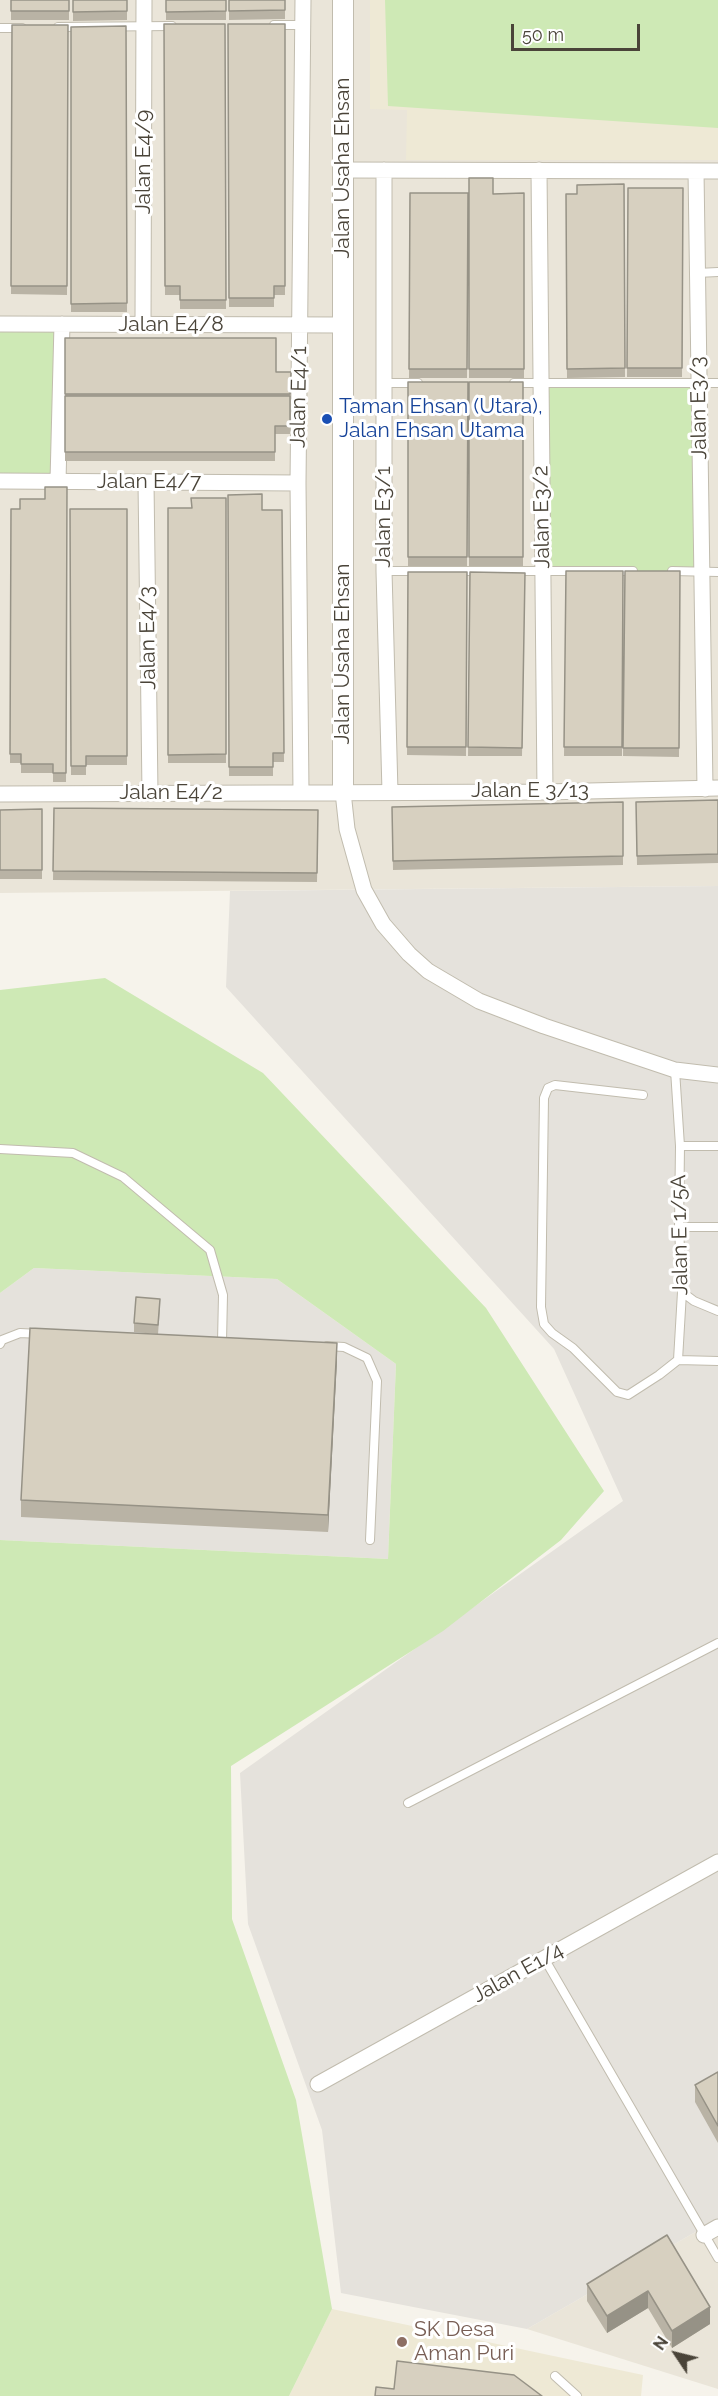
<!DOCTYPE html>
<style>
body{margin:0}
#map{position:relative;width:718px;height:2396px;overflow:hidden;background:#f6f3eb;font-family:Raleway,sans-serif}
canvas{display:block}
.north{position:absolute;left:646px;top:2324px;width:60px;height:60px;-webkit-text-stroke:4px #fff;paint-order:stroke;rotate:305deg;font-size:16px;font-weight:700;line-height:24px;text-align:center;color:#4a4439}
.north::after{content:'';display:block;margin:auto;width:21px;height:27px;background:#4a4439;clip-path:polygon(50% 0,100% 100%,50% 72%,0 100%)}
.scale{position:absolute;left:511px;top:24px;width:129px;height:27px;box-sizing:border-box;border:3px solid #4a4439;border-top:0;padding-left:8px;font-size:18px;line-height:21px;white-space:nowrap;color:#4a4439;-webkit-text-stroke:4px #fff;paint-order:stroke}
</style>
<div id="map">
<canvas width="718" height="2396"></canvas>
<div class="north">N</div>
<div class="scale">50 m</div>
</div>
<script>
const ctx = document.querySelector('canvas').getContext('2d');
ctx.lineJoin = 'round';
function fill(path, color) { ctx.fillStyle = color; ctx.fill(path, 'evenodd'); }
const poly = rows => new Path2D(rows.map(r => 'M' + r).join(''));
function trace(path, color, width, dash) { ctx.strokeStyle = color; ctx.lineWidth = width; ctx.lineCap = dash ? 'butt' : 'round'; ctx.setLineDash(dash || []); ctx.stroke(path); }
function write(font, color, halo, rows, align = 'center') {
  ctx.font = font + ' Raleway,sans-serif'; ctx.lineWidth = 6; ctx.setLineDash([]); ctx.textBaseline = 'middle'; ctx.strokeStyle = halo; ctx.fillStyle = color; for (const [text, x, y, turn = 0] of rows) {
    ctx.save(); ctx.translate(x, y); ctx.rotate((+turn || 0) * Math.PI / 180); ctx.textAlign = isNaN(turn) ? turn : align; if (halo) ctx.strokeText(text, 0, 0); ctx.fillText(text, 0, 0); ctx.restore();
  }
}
const residential = poly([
 [0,0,718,0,718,886,0,893],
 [718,2219,718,2389,527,2329]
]);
const industrial = poly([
 [718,886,718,2219,527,2329,341,2293,322,2130,248,1924,240,1773,623,1501,554,1349,226,987,230,891],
 [34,1268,277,1279,396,1364,388,1559,0,1540,0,1293]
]);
const education = poly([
 [370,0,718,0,718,160,406,160,407,110,370,109],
 [332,2309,643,2375,641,2396,289,2396]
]);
const green = poly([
 [385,0,718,0,718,128,388,106],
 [0,324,62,324,58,481,0,481],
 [541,383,699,383,702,572,543,571],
 [105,978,263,1073,486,1308,604,1491,561,1540,443,1631,231,1766,232,1919,296,2100,332,2309,289,2396,0,2396,0,1540,388,1559,396,1364,277,1279,34,1268,0,1293,0,990]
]);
const service = poly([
 [274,25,303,25],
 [58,27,172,26],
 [0,28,22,28],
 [697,273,718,272],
 [384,383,418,383],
 [514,383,718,383],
 [384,571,633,571],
 [672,571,718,572],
 [675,1070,680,1146,679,1227,682,1292,678,1360],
 [643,1095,555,1085,548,1088,544,1098,541,1307,544,1324,552,1333,573,1348,617,1392,628,1395,659,1375,678,1360],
 [680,1146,718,1146],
 [0,1149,73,1153,123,1177,210,1250,223,1295,222,1342],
 [679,1227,718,1227],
 [682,1292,694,1301,718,1311],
 [0,1344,2,1340,20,1333,40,1334],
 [327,1346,344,1347,367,1358,377,1381,370,1540],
 [678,1360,718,1361],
 [408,1803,718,1643],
 [544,1958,718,2258],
 [555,2376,577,2396]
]);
const minor = poly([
 [342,170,718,171],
 [384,170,384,571,390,792],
 [539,170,545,792],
 [696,171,705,789],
 [0,324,342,325],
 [143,325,144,0],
 [0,481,298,483],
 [58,481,62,324],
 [146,482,150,793],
 [343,792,347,829,364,890,383,924,409,954,428,971,479,1001,544,1026,675,1070,718,1075],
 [301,793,298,483,303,0],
 [0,794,545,792,718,788],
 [318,2084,718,1862],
 [704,2235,718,2227]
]);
const tertiary = poly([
 [343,792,343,0]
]);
const wall = poly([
 [11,0,69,0,69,20,11,20],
 [73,0,127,0,127,20,73,21],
 [166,0,226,0,226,20,166,20],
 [229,0,285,0,285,19,229,20],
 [164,24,225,24,226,309,180,309,180,295,165,295],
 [228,24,285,24,285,295,274,295,274,307,229,307],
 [12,25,68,25,67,295,11,294],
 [126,26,127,312,71,312,71,27],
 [469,178,493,194,524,193,524,378,469,378],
 [624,184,625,377,567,378,566,194,577,194],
 [628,188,683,188,682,377,627,377],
 [410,193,468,193,467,378,409,378],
 [65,338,276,372,291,372,290,434,275,434,275,461,65,461],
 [408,382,468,382,467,566,408,566],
 [469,382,523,382,523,566,469,566],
 [67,487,66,782,53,782,53,773,21,773,21,763,10,763,11,509,20,509,45,499],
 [228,495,262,510,282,510,284,762,273,762,273,776,229,776],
 [226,498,226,763,168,763,168,508,191,508],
 [70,509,127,509,127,765,86,765,86,775,71,775],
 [566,571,623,571,622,756,564,756],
 [625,571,680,571,679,757,623,756],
 [408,572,467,572,466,756,407,755],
 [470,572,525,573,522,756,468,756],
 [718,800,718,863,637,865,636,802],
 [623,802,623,865,393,870,392,807],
 [54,808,318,810,317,882,53,880],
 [42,809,42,879,0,879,0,810],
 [160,1308,158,1334,337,1360,328,1532,21,1517,21,1500,157,1334,134,1332,134,1323],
 [718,2072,718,2143,695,2102,695,2085],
 [667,2235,710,2324,672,2348,648,2308,607,2333,587,2301,587,2284]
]);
const shadedWall = poly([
 [337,1343,337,1360,328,1532,328,1515],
 [648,2291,648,2308,607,2333,607,2316],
 [710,2307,710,2324,672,2348,672,2331]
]);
const building = poly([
 [11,0,69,0,69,11,11,11,11,0],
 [73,0,127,0,127,11,73,12,73,0],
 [166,0,226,0,226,11,166,12,166,0],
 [229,0,285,0,285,10,229,11,229,0],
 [164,24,225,24,226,300,180,300,180,286,165,286,164,24],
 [228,24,285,24,285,286,274,286,274,298,229,298,228,24],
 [12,25,68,25,67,286,11,286,12,25],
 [126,26,127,303,71,304,71,27,126,26],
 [469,178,493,178,493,194,524,193,524,369,469,369,469,178],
 [624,184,625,368,567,369,566,194,577,194,577,185,624,184],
 [628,188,683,188,682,368,627,368,628,188],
 [410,193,468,193,467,369,409,369,410,193],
 [65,338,276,338,276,372,291,372,290,394,65,394,65,338],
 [408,382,468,382,467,557,408,557,408,382],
 [469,382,523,382,523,557,469,557,469,382],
 [65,396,290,396,290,426,275,426,275,452,65,452,65,396],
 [45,487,67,487,66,773,53,773,53,764,21,764,21,754,10,754,11,509,20,509,20,499,45,499,45,487],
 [262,494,262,510,282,510,284,753,273,753,273,767,229,767,228,495,262,494],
 [191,498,226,498,226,754,168,755,168,508,192,508,191,498],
 [70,509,127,509,127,756,86,756,86,766,71,766,70,509],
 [566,571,623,571,622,747,564,747,566,571],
 [625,571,680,571,679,748,623,748,625,571],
 [408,572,467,572,466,747,407,747,408,572],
 [470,572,525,573,522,748,468,747,470,572],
 [718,800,718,854,637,856,636,802,718,800],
 [623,802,623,856,393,861,392,807,623,802],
 [54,808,318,810,317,873,53,871,54,808],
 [42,809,42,870,0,870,0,810,42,809],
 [136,1297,160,1299,158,1325,134,1323,136,1297],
 [30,1328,337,1343,328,1515,21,1500,30,1328],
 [718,2072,718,2126,695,2085,718,2072],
 [667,2235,710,2307,672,2331,648,2291,607,2316,587,2284,667,2235],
 [397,2361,514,2375,542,2396,375,2396,376,2387,394,2389,397,2361]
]);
const markers = [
 [327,419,6,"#1a4fb4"],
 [402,2342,6,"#8d6e63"]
];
const streetNames = [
 ["Jalan E4/9",144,162,-90],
 ["Jalan Usaha Ehsan",343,168,-90],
 ["Jalan E4/8",171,325],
 ["Jalan E4/1",299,397,-89],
 ["Jalan E3/3",699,408,-91],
 ["Jalan E4/7",149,482],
 ["Jalan E3/1",384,517,-90],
 ["Jalan E3/2",542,517,-91],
 ["Jalan E4/3",148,638,-91],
 ["Jalan Usaha Ehsan",343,654,-90],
 ["Jalan E 3/13",530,791],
 ["Jalan E4/2",171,793],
 ["Jalan E 1/5A",680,1235,-91],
 ["Jalan E1/4",518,1973,-29]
];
const transitNames = [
 ["Taman Ehsan (Utara),",339,407],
 ["Jalan Ehsan Utama",339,431]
];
const educationNames = [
 ["SK Desa",414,2330],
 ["Aman Puri",414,2354]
];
fill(residential, '#eae5d9');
fill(industrial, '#e5e2dc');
fill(education, '#eee9d5');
fill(green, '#cee9b5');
trace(service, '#c1bcae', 10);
trace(minor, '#c1bcae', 17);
trace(tertiary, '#c1bcae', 22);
trace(service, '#fff', 8);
trace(minor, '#fff', 15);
trace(tertiary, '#fff', 20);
fill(wall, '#b9b3a5');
fill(shadedWall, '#969286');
fill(building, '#d7d0c0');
trace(building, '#969286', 1.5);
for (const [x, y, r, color] of markers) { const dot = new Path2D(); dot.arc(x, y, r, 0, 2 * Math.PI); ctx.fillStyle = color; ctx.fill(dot); trace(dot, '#fff', 2); }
write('21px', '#4a4439', '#fff', streetNames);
write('21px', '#164399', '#fff', transitNames, 'left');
write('21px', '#785e54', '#fff', educationNames, 'left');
</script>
